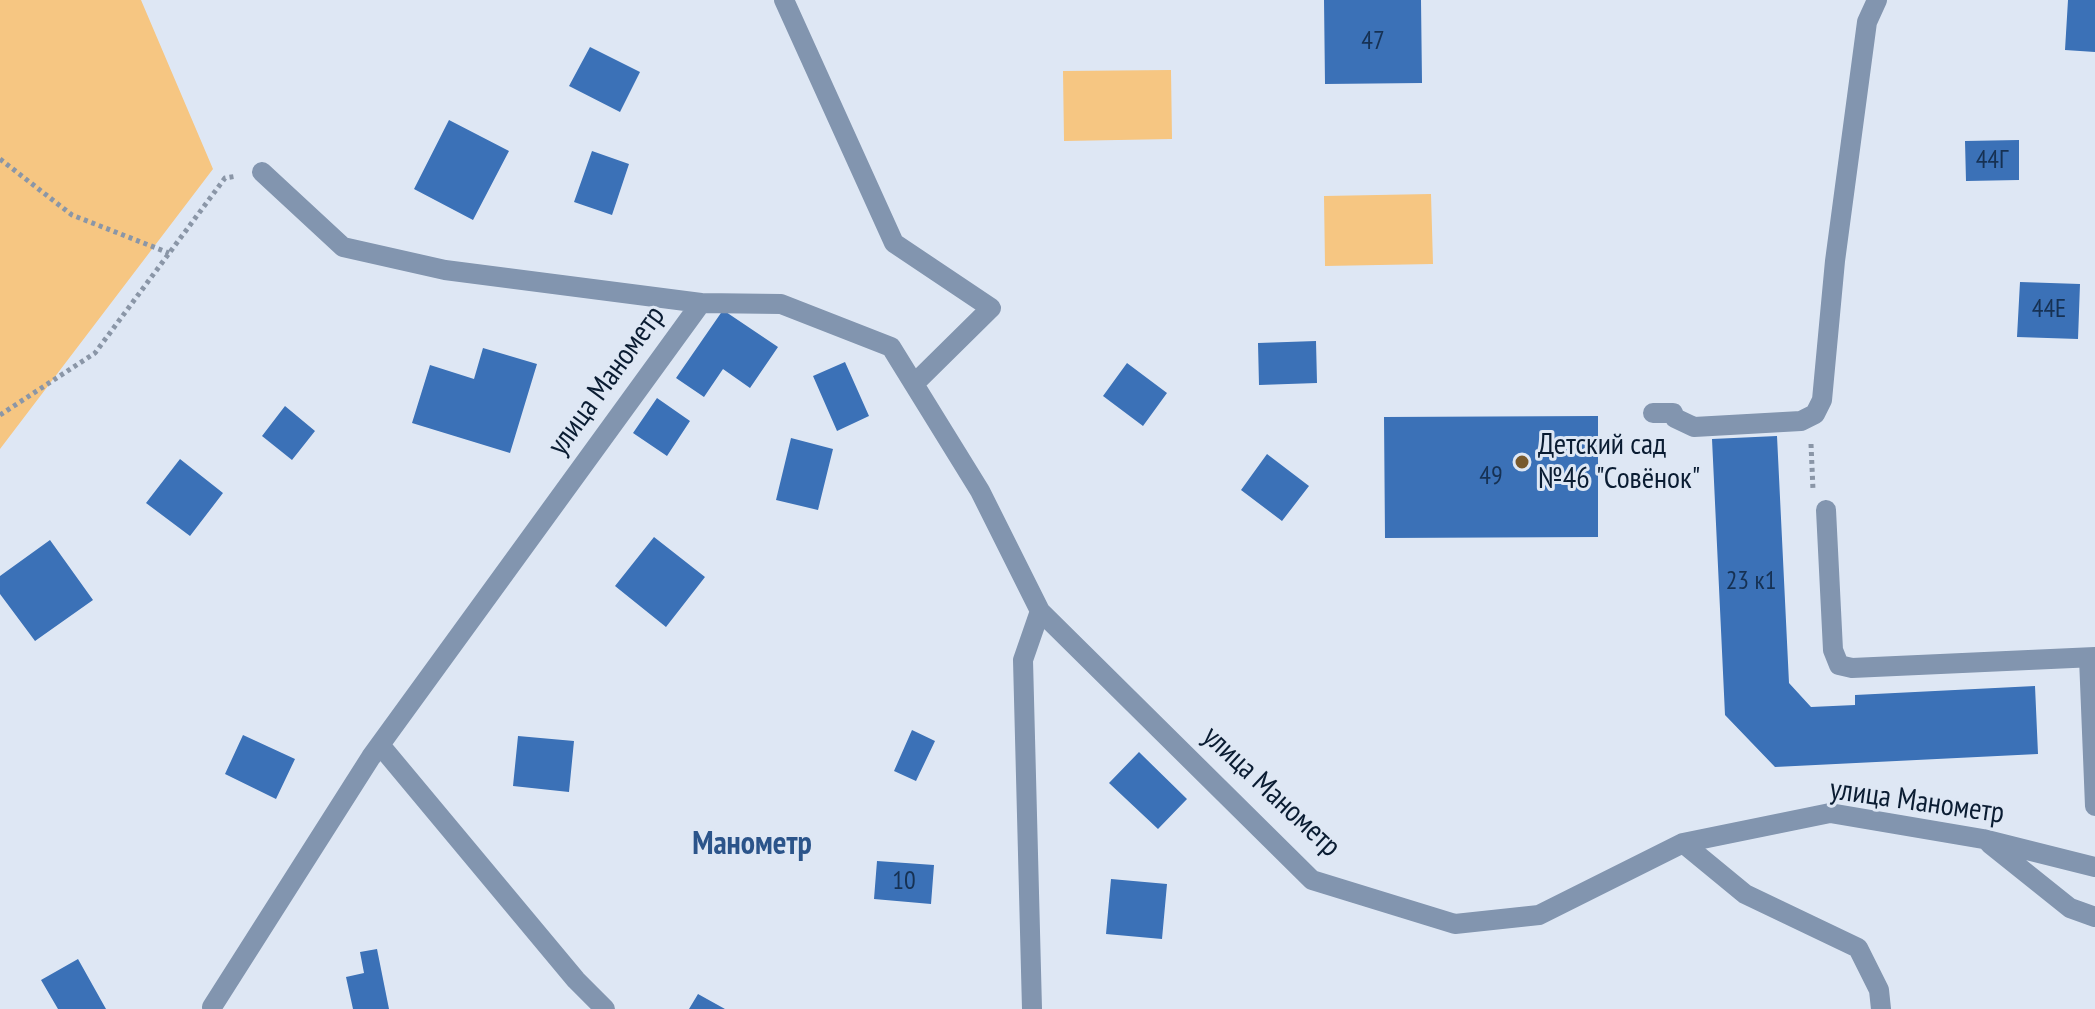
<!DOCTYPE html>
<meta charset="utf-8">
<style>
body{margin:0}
canvas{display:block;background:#dee7f4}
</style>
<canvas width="2095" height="1009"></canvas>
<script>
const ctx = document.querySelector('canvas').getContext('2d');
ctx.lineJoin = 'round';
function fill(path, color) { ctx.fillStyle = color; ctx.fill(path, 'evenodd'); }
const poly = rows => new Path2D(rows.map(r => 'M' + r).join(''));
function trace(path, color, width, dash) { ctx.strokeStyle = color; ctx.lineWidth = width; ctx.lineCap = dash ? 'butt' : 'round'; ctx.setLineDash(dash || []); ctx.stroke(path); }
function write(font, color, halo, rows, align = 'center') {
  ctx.font = font + ' "PT Sans Narrow",sans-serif'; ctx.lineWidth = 6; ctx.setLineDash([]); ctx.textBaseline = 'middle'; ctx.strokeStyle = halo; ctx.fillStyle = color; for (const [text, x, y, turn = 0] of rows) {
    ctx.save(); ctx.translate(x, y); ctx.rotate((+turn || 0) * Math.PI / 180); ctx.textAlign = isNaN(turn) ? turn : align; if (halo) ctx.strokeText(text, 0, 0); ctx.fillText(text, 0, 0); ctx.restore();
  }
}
const green = poly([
 [0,0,141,0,213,169,0,449],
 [1171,70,1172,139,1064,141,1063,71],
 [1431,194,1433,264,1325,266,1324,196]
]);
const building = poly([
 [1324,0,1421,0,1422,83,1325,84],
 [2068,0,2095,0,2095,52,2065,50],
 [590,47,640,72,620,112,569,86],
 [449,120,509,151,473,220,414,189],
 [2019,140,2019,180,1966,181,1965,141],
 [592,151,629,164,612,215,574,202],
 [2020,282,2080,284,2078,339,2017,337],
 [723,310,778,347,750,388,723,369,704,397,676,378],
 [1316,341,1317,383,1259,385,1258,343],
 [483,348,537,364,510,453,412,423,430,365,474,379],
 [845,362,869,416,837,431,813,376],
 [1127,363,1167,393,1143,426,1103,396],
 [657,398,690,421,667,456,633,433],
 [285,406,315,431,292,460,262,436],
 [1598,416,1598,537,1385,538,1384,417],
 [1777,436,1789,683,1811,707,1855,705,1855,695,2035,686,2038,754,1775,767,1725,715,1712,439],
 [791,438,833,449,818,510,776,500],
 [1267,454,1309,486,1282,521,1241,490],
 [180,459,223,493,190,536,146,503],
 [654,537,705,577,666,627,615,586],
 [50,540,93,600,35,641,0,594,0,576],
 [912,730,935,741,916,781,894,771],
 [243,735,295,759,276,799,225,774],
 [518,736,574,741,569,792,513,786],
 [1139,752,1187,799,1158,829,1109,783],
 [877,861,934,865,931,904,874,899],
 [1111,879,1167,884,1162,939,1106,934],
 [377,949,389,1009,353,1009,346,977,364,973,360,952],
 [78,959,106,1009,58,1009,41,980],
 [698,994,725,1009,689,1009]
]);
const path = poly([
 [0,159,72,215,169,253],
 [0,415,95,353,225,178,237,176],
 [1811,444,1813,490]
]);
const minor = poly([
 [784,0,894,243,991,308,914,384],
 [262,172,343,247,445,270,701,303],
 [1653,413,1673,413,1675,418,1694,427,1801,421,1815,414,1822,400,1835,261,1867,22,1877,0],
 [1826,510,1833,650,1839,665,1852,668,2095,657],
 [2089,658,2095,806],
 [380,745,576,980,605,1009],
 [1683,843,1745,894,1858,948,1879,990,1881,1009],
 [1990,844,2070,908,2095,917],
 [212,1007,371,757,701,303,781,304,891,347,980,491,1040,611,1312,880,1455,924,1539,915,1683,843,1830,813,1983,839,2095,867],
 [1032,1009,1023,660,1040,611]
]);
const markers = [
 [1522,462,8,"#77592d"]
];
const numberNames = [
 ["47",1373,42],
 ["44Г",1992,161],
 ["44Е",2049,310],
 ["49",1491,477],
 ["23 к1",1751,582],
 ["10",904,882]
];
const streetNames = [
 ["улица Манометр",607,381,-54],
 ["улица Манометр",1271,792,43],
 ["улица Манометр",1917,802,8]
];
const poiNames = [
 ["Детский сад",1538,445],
 ["№46 \"Совёнок\"",1538,479]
];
const neighbourhoodNames = [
 ["Манометр",752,845]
];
fill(green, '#f6c682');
fill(building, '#3b71b7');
trace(path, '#8a96a7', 5, [4, 4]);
trace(minor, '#8295af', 20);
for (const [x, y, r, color] of markers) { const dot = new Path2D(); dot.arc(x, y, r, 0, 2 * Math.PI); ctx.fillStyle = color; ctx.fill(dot); trace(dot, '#dee7f4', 3); }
write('26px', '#163153', null, numberNames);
write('30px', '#0a1c32', '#dee7f4', streetNames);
write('30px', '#0a1c32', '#dee7f4', poiNames, 'left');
write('bold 32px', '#2b548a', '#dee7f4', neighbourhoodNames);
</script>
